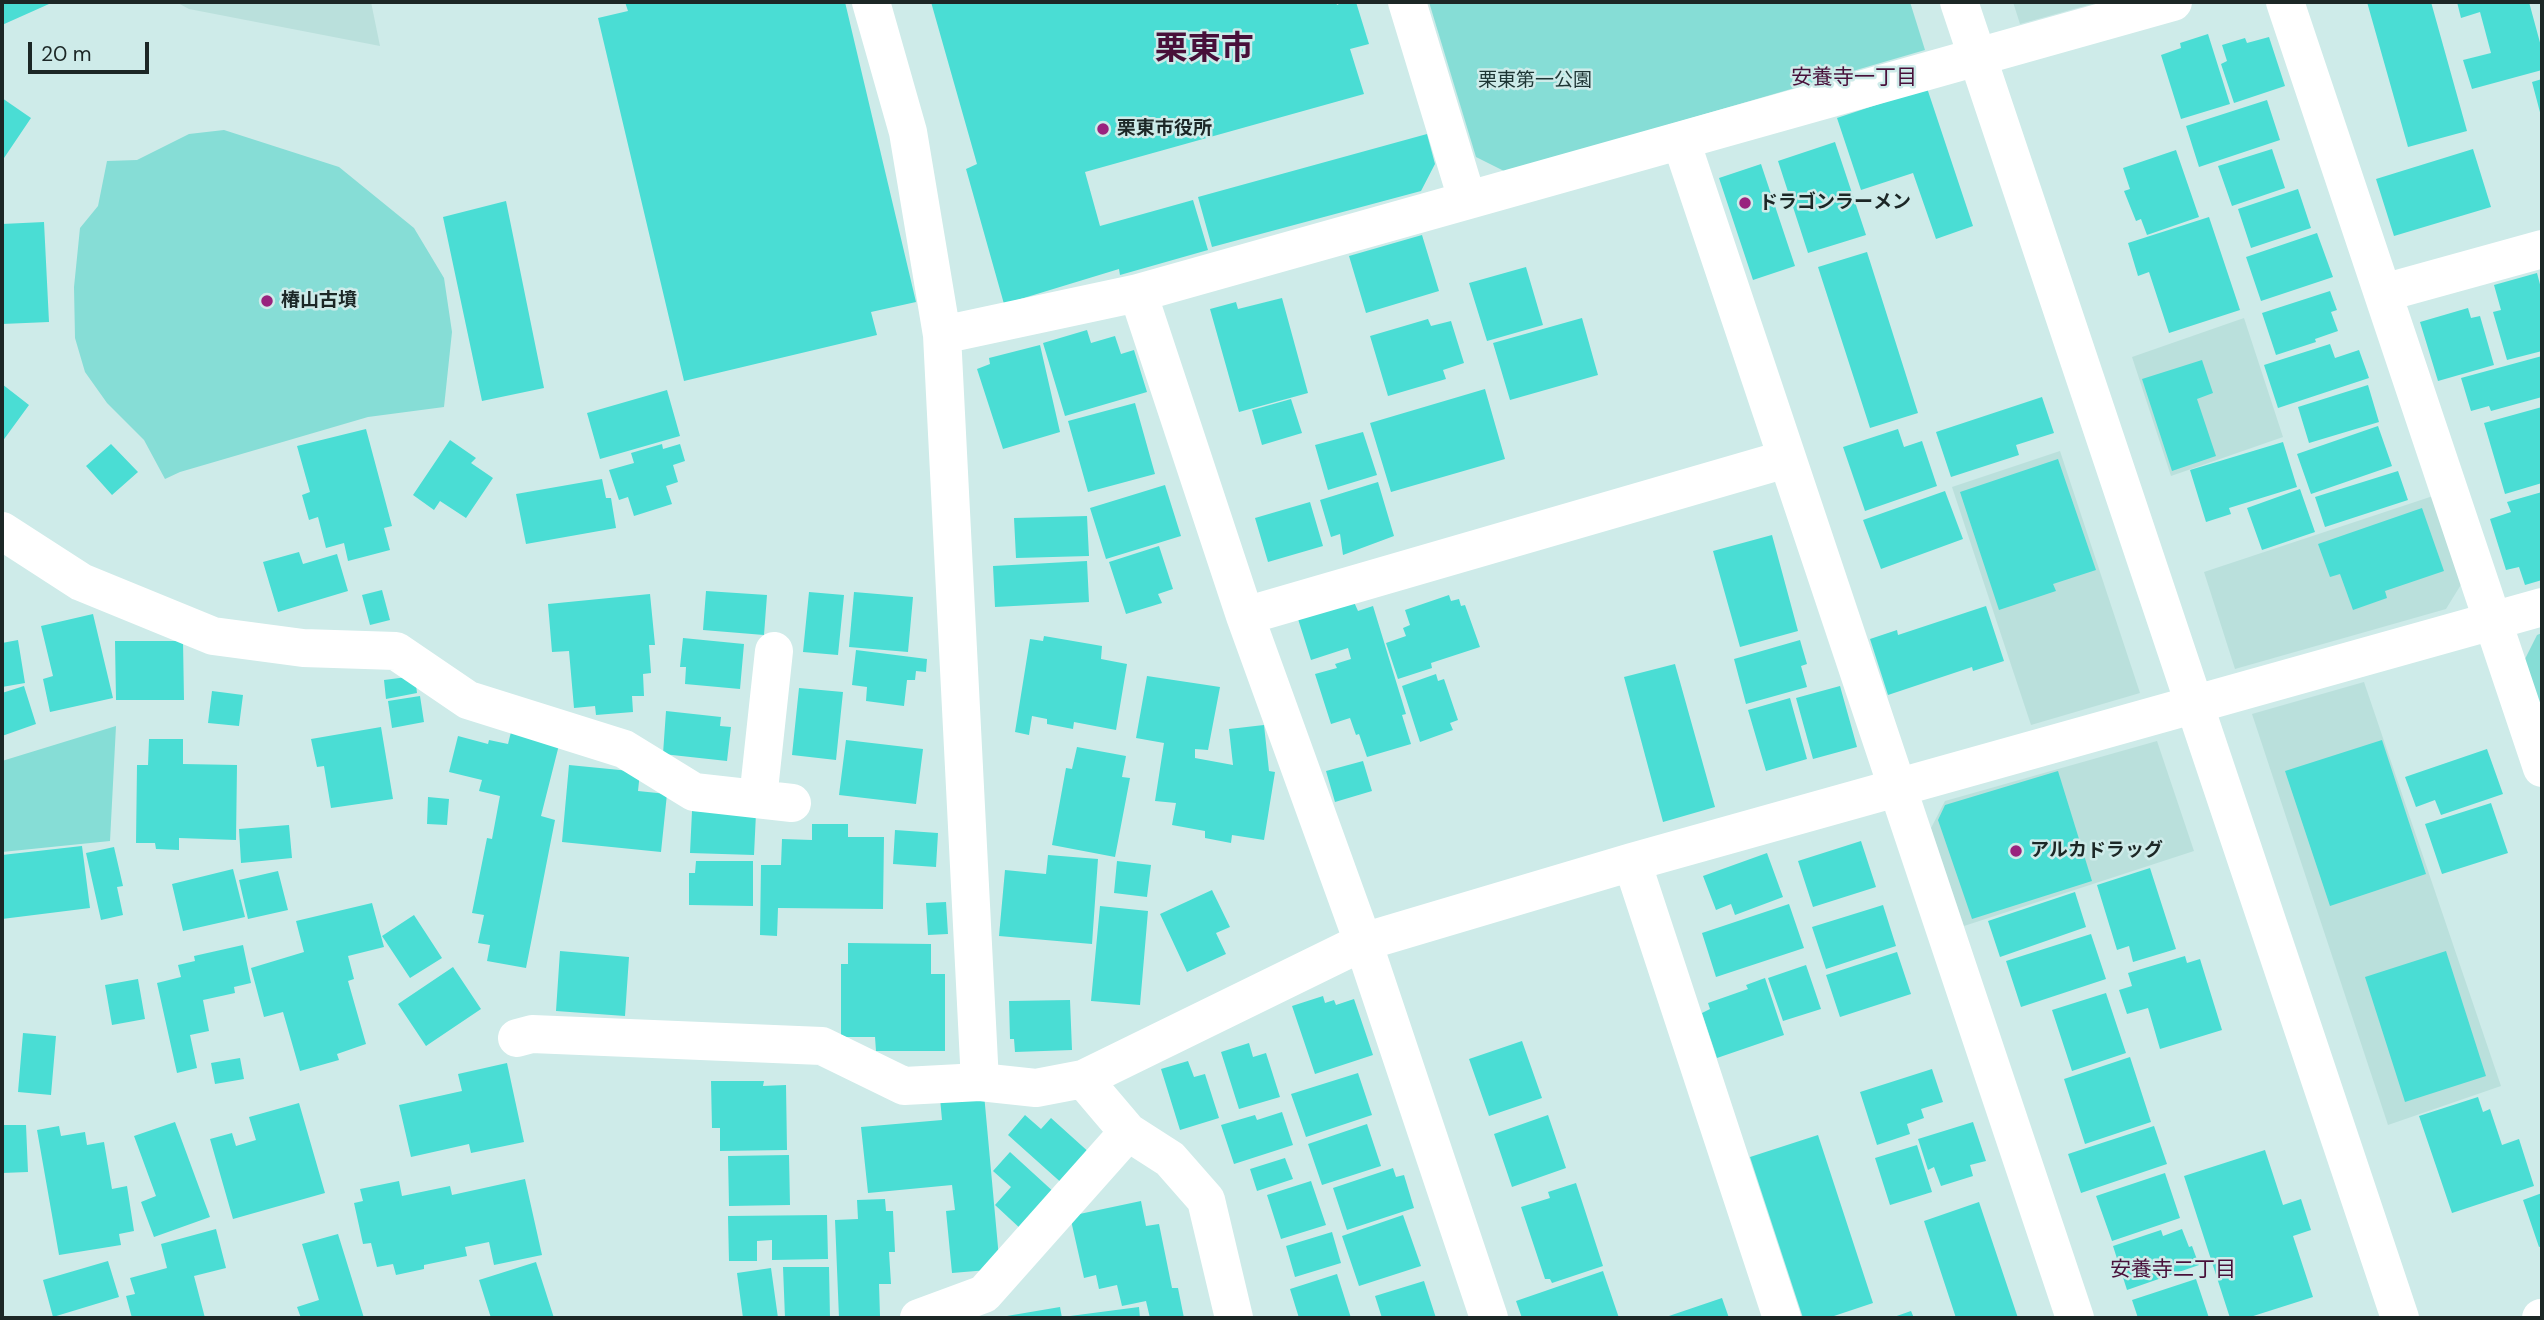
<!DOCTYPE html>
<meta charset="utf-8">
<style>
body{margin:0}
#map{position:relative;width:2544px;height:1320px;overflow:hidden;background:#ceebe9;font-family:"DM Sans",sans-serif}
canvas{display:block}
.frame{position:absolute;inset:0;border:4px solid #1c2726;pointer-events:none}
.scale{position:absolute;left:28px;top:42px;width:121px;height:32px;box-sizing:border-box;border:4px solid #1c2726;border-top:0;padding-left:9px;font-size:21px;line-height:24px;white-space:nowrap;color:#1c2726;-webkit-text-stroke:5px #ceebe9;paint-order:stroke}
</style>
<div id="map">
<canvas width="2544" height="1320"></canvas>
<div class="frame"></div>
<div class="scale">20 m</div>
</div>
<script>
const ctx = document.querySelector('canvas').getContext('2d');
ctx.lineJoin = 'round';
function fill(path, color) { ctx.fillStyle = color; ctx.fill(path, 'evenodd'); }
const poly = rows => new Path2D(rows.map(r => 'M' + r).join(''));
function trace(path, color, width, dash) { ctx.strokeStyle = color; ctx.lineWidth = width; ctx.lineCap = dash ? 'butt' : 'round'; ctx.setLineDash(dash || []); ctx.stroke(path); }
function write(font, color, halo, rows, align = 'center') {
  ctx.font = font + ' "DM Sans","Noto Sans JP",sans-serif'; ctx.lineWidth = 5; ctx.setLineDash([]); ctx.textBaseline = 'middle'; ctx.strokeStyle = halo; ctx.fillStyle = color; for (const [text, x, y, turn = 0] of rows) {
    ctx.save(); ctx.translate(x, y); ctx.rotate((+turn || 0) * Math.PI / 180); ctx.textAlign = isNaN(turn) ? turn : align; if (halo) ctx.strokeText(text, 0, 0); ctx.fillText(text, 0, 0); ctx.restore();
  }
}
const built = poly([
 [176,2,371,2,380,46,189,9],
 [2013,2,2099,2,2020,24],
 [2244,318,2283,437,2171,476,2132,357],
 [2060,451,2140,693,2031,725,1952,487],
 [2433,496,2462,583,2446,609,2235,669,2204,572],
 [2364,682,2501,1086,2388,1125,2252,714],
 [2157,741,2194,851,1964,926,1931,828,1945,801]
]);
const green = poly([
 [1429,2,1910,2,1925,50,1506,172,1476,157],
 [224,130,339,167,414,228,444,278,452,332,444,407,368,417,180,472,165,479,144,440,107,403,85,372,75,338,74,287,80,228,98,206,107,161,137,160,189,134],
 [2542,633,2542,715,2524,661,2537,635],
 [116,726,110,841,2,852,2,761]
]);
const building = poly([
 [2,2,48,2,49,4,2,25],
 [625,2,845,2,916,302,871,312,877,335,684,381,598,18,628,11],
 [931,2,1336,2,1337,5,1343,2,1356,2,1369,44,1350,49,1364,94,1085,172,1100,226,1193,200,1208,250,1120,275,1119,269,1004,304,966,169,977,164],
 [2367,2,2431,2,2467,131,2408,147],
 [2457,2,2529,2,2542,50,2542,70,2472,89,2463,60,2491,53,2480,12,2461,18],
 [2208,34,2230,104,2181,119,2161,55,2181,48,2180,43],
 [2269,37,2285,86,2234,103,2221,64,2227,61,2222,45,2245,38,2247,43],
 [2542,79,2542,116,2541,116,2532,82],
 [1927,88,1973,226,1936,239,1913,173,1861,190,1837,118],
 [2,98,31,118,2,161],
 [2267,100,2280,140,2199,167,2186,126],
 [1427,134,1435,164,1421,191,1212,247,1198,197],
 [1835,142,1866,235,1808,253,1778,161],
 [2272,149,2285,188,2232,206,2218,166],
 [2473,149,2491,207,2394,236,2376,179],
 [2176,150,2199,217,2147,235,2141,219,2136,221,2124,191,2130,189,2123,168],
 [1761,164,1795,266,1753,280,1719,178],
 [2298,189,2311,228,2251,248,2238,209],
 [506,201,544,388,482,401,443,217],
 [2209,217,2240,310,2169,333,2149,272,2138,276,2128,243],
 [44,222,49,322,2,324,2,224],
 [2317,233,2333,277,2261,301,2246,257],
 [1422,235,1439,291,1366,313,1349,256],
 [1867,252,1918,413,1870,428,1818,267],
 [1526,267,1543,325,1487,341,1469,283],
 [2537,273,2542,292,2542,351,2507,360,2493,312,2501,310,2494,285],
 [2330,291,2337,310,2331,312,2338,331,2315,339,2316,342,2276,355,2262,313],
 [1282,298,1308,393,1239,412,1210,309,1236,302,1238,309],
 [2468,308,2471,318,2480,316,2494,365,2438,381,2420,322],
 [1582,318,1598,375,1510,400,1493,343],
 [1428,319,1431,326,1451,321,1464,363,1443,370,1446,379,1388,396,1370,336],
 [1087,330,1091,343,1115,336,1121,354,1134,350,1147,392,1065,416,1043,343],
 [2330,344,2335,358,2359,350,2369,378,2278,408,2264,365],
 [1040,345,1060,432,1003,449,977,369,990,364,989,358],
 [2542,356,2542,397,2491,411,2489,406,2471,411,2461,378],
 [2202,360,2213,393,2197,399,2216,456,2172,471,2142,379],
 [2,384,29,405,2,442],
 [2368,385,2379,422,2309,443,2298,407],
 [1485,389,1505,459,1391,492,1370,423],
 [667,390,680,436,600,459,587,413],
 [2042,397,2054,433,2016,445,2019,455,1951,477,1936,432],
 [1291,399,1302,433,1262,445,1252,410],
 [1135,403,1155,474,1088,492,1068,421],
 [2542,407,2542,483,2505,494,2484,423],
 [2378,426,2392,466,2311,494,2297,454],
 [366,429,392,526,384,528,390,550,348,561,344,543,326,548,318,517,309,520,302,495,310,492,297,446],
 [1898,429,1904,447,1922,441,1937,486,1865,511,1843,447],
 [1363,432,1377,475,1328,490,1315,445],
 [450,440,476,458,471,463,493,478,466,518,440,501,434,510,413,495],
 [2283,442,2297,487,2229,508,2231,514,2206,522,2190,470],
 [111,444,138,472,112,495,86,466],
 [662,444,663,449,680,444,685,461,673,465,678,482,666,486,672,504,634,516,628,497,619,500,609,470,634,463,631,453],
 [2058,459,2096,570,2053,584,2056,591,1999,610,1960,492],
 [2398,471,2408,500,2325,527,2315,497],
 [602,479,606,498,611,498,616,528,526,544,516,494],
 [1378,482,1394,536,1343,555,1340,534,1331,537,1320,500],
 [1165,485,1181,536,1106,559,1090,508],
 [2300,489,2315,532,2262,550,2247,508],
 [1945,491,1963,539,1881,569,1863,520],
 [2542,492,2542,580,2525,585,2519,567,2506,570,2490,519,2511,512,2507,502],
 [1310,502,1323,546,1268,562,1255,518],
 [2422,508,2444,571,2385,591,2387,598,2353,610,2340,574,2330,577,2318,544],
 [1087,516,1089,556,1016,558,1014,518],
 [1772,535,1798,631,1740,647,1713,551],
 [1159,546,1173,589,1158,594,1162,603,1126,614,1109,562],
 [299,552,303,564,337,554,348,591,278,612,263,562],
 [1087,561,1089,602,995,607,993,566],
 [382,590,390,620,370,625,362,595],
 [706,591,767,595,764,635,703,630],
 [809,592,844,595,838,655,803,652],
 [854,592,913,597,908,652,849,647],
 [650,594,655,645,649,645,651,673,643,674,644,696,632,696,633,712,596,715,595,706,574,708,569,651,552,652,548,604],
 [1449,595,1451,601,1459,599,1461,606,1465,605,1480,647,1431,663,1432,668,1398,679,1386,643,1406,636,1403,628,1410,625,1405,610],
 [1354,602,1358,611,1373,606,1406,714,1402,715,1411,744,1367,757,1359,734,1356,735,1350,718,1331,724,1315,674,1337,668,1335,664,1351,659,1348,648,1311,660,1298,619],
 [1986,606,2004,661,1973,671,1972,667,1888,695,1870,639,1897,630,1898,635],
 [93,614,113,698,50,712,43,679,53,676,41,626],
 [1044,636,1102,646,1101,659,1127,664,1116,730,1074,722,1073,729,1047,724,1047,719,1032,716,1029,735,1015,732,1030,639,1043,641],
 [683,638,744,644,740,689,685,684,686,667,680,667],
 [18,640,25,683,2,687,2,643],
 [1800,640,1807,664,1801,666,1807,687,1746,704,1734,659],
 [115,641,183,641,184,700,116,700],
 [856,650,927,659,926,672,916,671,915,680,907,680,904,706,866,701,867,687,852,685],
 [1675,664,1715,807,1663,822,1624,677],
 [1436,674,1438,681,1444,679,1458,720,1450,723,1453,730,1420,742,1402,686],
 [415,676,417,693,386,699,384,680],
 [1147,676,1220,687,1208,750,1195,749,1195,758,1233,765,1229,729,1264,725,1269,771,1275,772,1264,840,1232,835,1231,843,1205,838,1205,831,1172,825,1176,803,1155,801,1164,743,1136,738],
 [24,686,36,724,2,736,2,693],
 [1840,686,1857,747,1813,759,1796,698],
 [799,688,843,692,836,760,792,755],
 [212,691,243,695,239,726,208,723],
 [420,696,424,722,392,728,388,701],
 [1790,698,1807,759,1766,771,1748,710],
 [666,711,721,717,720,726,731,727,727,761,663,754],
 [381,727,393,799,331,808,324,766,317,767,311,739],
 [512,728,560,741,541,816,555,820,526,968,487,961,490,945,478,943,484,915,472,913,487,838,492,839,500,796,479,791,482,780,449,772,458,736,488,744,489,740,508,744],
 [149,739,183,739,183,764,237,765,236,840,179,838,179,850,156,849,155,843,136,843,137,765,148,765],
 [846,740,923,749,916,804,839,795],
 [2382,740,2426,874,2330,906,2285,771],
 [1077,747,1126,756,1122,777,1130,778,1115,857,1052,845,1066,768,1072,769],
 [2487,749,2503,794,2441,815,2435,800,2416,807,2405,777],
 [1363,761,1372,791,1335,802,1326,771],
 [569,765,640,772,638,791,667,794,661,852,562,842],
 [2058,771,2092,881,1972,919,1938,820,1945,805],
 [428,797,449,799,447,825,427,824],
 [2491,803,2508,853,2442,874,2425,824],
 [692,811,756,813,754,855,690,853],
 [812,824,848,824,848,837,884,837,883,909,778,908,777,936,760,935,761,865,781,865,782,839,812,840],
 [289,825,292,858,241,863,239,829],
 [895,830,938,833,936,867,893,864],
 [1861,841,1876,887,1813,907,1798,861],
 [82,846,90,908,2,919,2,855],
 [114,847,123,886,117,887,123,915,101,920,86,853],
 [1767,853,1783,897,1735,915,1731,904,1716,910,1703,876],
 [1048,855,1098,859,1092,944,999,936,1005,870,1046,874],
 [696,861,753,861,753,906,689,905,689,873,695,873],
 [1117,861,1151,865,1147,897,1114,893],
 [2150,868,2176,949,2133,962,2129,946,2117,950,2097,885],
 [233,869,245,917,183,931,172,884],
 [278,871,288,910,248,919,239,880],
 [1212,890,1230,927,1216,933,1226,954,1187,972,1160,914],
 [2075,892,2086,927,2000,957,1988,921],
 [946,902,948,934,928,935,926,903],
 [372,903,384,947,348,956,354,979,348,981,366,1044,337,1054,339,1060,300,1071,283,1012,264,1017,251,968,304,952,296,921],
 [1789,904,1804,948,1716,977,1702,933],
 [1883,905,1896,946,1826,969,1812,927],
 [1100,906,1148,911,1140,1005,1091,1001],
 [414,915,442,958,410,978,382,936],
 [2091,934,2106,979,2021,1007,2006,961],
 [848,943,931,944,931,974,945,974,945,1051,876,1051,875,1037,841,1037,841,964,848,964],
 [243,945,251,983,234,987,235,993,203,1000,209,1031,190,1035,197,1068,177,1073,157,983,181,977,178,965,195,961,194,956],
 [560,951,629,957,625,1016,556,1011],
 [2446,951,2486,1076,2405,1102,2365,977],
 [1897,952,1911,994,1840,1017,1826,975],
 [2185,956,2187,963,2200,959,2222,1030,2160,1049,2148,1008,2127,1014,2119,990,2132,986,2128,973],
 [1806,965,1821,1009,1783,1021,1768,978],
 [453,967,481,1009,426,1046,398,1004],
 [1765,978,1784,1035,1717,1058,1702,1013,1710,1009,1708,1003,1748,989,1746,985],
 [138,979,145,1019,112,1025,105,985],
 [2106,993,2126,1053,2072,1071,2052,1010],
 [1323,996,1325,1003,1334,1000,1336,1005,1354,999,1373,1055,1315,1074,1292,1006],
 [1070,1000,1072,1050,1015,1052,1014,1039,1010,1039,1009,1001],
 [23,1033,56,1036,51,1095,18,1092],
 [1522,1041,1542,1098,1489,1116,1469,1059],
 [1249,1043,1253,1057,1266,1053,1280,1097,1239,1109,1221,1052],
 [2130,1057,2151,1122,2085,1144,2064,1079],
 [240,1058,244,1079,215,1084,211,1063],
 [1188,1061,1194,1077,1205,1074,1219,1118,1180,1130,1161,1069],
 [507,1063,524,1142,471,1153,469,1144,411,1157,399,1105,462,1091,458,1074],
 [1932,1069,1943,1102,1921,1109,1924,1118,1907,1124,1910,1134,1877,1145,1860,1092],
 [1358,1073,1372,1115,1306,1137,1291,1094],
 [711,1081,764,1081,763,1086,786,1085,787,1150,720,1151,720,1128,712,1128],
 [984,1094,1000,1269,952,1273,946,1211,955,1210,952,1185,868,1193,861,1127,942,1120,940,1098],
 [2478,1097,2483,1112,2490,1109,2502,1145,2519,1139,2534,1186,2452,1213,2419,1116],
 [299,1103,325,1193,233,1219,210,1139,232,1133,236,1146,256,1140,249,1117],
 [1282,1112,1293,1145,1234,1164,1221,1125,1255,1115,1257,1120],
 [1025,1115,1041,1129,1051,1118,1092,1155,1065,1186,1008,1135],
 [1548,1115,1566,1168,1512,1187,1494,1134],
 [175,1122,210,1217,154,1237,141,1202,156,1196,134,1136],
 [1973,1122,1986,1161,1970,1165,1973,1176,1941,1186,1934,1167,1928,1170,1918,1139],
 [1367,1124,1381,1166,1322,1185,1308,1144],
 [2,1125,26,1125,28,1172,2,1173],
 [59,1126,61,1136,85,1132,87,1145,104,1142,112,1189,127,1186,134,1231,119,1234,121,1245,59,1255,37,1130],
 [2154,1126,2167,1164,2081,1193,2068,1154],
 [1818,1135,1873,1303,1828,1318,1803,1318,1750,1157],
 [1917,1145,1932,1192,1890,1205,1875,1158],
 [2265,1150,2283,1205,2301,1199,2311,1230,2293,1236,2313,1297,2247,1318,2230,1318,2184,1176],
 [1010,1152,1056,1194,1023,1231,995,1205,1011,1187,993,1171],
 [789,1155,790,1205,729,1206,728,1156],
 [1285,1158,1293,1179,1257,1191,1250,1169],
 [1393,1168,1396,1177,1404,1175,1414,1208,1347,1230,1333,1188],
 [2165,1173,2180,1218,2112,1241,2096,1196],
 [525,1179,542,1255,494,1265,489,1242,465,1247,467,1256,424,1265,424,1269,396,1275,393,1264,377,1267,371,1243,363,1244,354,1203,363,1201,360,1189,399,1181,402,1196,450,1186,452,1195],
 [1311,1181,1326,1225,1281,1239,1267,1195],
 [1576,1183,1603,1266,1552,1283,1550,1279,1545,1279,1521,1207,1550,1198,1548,1192],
 [2542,1193,2542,1246,2539,1247,2523,1200],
 [885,1199,886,1211,893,1211,895,1252,889,1252,891,1284,879,1284,880,1316,839,1318,835,1220,858,1219,857,1200],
 [1141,1201,1146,1226,1159,1224,1172,1288,1178,1288,1184,1318,1150,1318,1146,1301,1122,1306,1117,1285,1099,1289,1096,1275,1084,1278,1070,1216],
 [1979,1202,2018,1318,1956,1318,1924,1221],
 [827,1215,828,1259,772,1260,772,1240,757,1241,757,1261,729,1261,728,1216],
 [1403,1215,1421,1266,1359,1286,1342,1236],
 [216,1229,226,1268,194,1276,205,1318,132,1318,126,1296,135,1294,130,1278,167,1268,161,1244],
 [2182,1229,2189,1247,2192,1246,2199,1265,2127,1290,2113,1246,2161,1230,2163,1236],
 [1332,1232,1341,1263,1295,1277,1286,1246],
 [338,1234,364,1318,301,1318,297,1307,319,1300,302,1244],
 [108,1261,119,1297,53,1317,43,1280],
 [536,1262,554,1318,491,1318,479,1280],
 [783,1267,829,1267,830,1318,785,1318],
 [771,1268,778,1318,743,1318,737,1273],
 [1603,1271,1619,1318,1522,1318,1516,1301],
 [1337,1274,1351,1318,1299,1318,1290,1289],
 [2196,1279,2209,1318,2138,1318,2132,1300],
 [1424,1281,1436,1318,1382,1318,1375,1296],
 [1722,1298,1729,1318,1663,1318],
 [1060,1307,1062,1318,1001,1318,1001,1317],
 [1139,1307,1140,1318,1070,1318,1070,1316],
 [1911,1311,1914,1318,1891,1318]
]);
const minor = poly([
 [871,2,908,132,942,335,980,1082],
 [1407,2,1467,199],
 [2285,2,2542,768],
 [1681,141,2075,1318],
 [1138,293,1245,616,1363,942,1489,1318],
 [2383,293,2542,249],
 [942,335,1138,293,2173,2],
 [2,531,81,582,213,636,303,648,396,651,468,700,624,749,694,792,792,803],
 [1245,616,1786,459],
 [758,799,774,651],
 [1632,862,1782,1318],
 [517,1038,532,1034,822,1046,904,1086,980,1082,1036,1088,1083,1079,1363,942,1632,862,2542,607],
 [1083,1079,1128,1132,1170,1159,1206,1200,1234,1318],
 [919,1318,984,1294,1128,1132],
 [2541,1318,2542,1318]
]);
const tertiary = poly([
 [1959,2,2400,1318]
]);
const markers = [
 [1103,129,7,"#99237e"],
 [1745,203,7,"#99237e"],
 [267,301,7,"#99237e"],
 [2016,851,7,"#99237e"]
];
const parkNames = [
 ["栗東第一公園",1535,81]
];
const poiNames = [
 ["栗東市役所",1117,129],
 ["ドラゴンラーメン",1759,203],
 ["椿山古墳",281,301],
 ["アルカドラッグ",2030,851]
];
const neighbourhoodNames = [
 ["安養寺一丁目",1854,78],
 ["安養寺二丁目",2173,1270]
];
const townNames = [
 ["栗東市",1204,50]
];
fill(built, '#bae0dc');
fill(green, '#86ddd6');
fill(building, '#4addd4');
trace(minor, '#fff', 38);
trace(tertiary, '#fff', 38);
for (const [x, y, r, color] of markers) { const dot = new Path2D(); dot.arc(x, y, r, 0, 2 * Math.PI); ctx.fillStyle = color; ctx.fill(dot); trace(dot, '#ceebe9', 2.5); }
write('19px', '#1d3534', '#ceebe9', parkNames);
write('bold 19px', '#1c2726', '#ceebe9', poiNames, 'left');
write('21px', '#48103a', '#ceebe9', neighbourhoodNames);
write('bold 33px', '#48103a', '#ceebe9', townNames);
</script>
